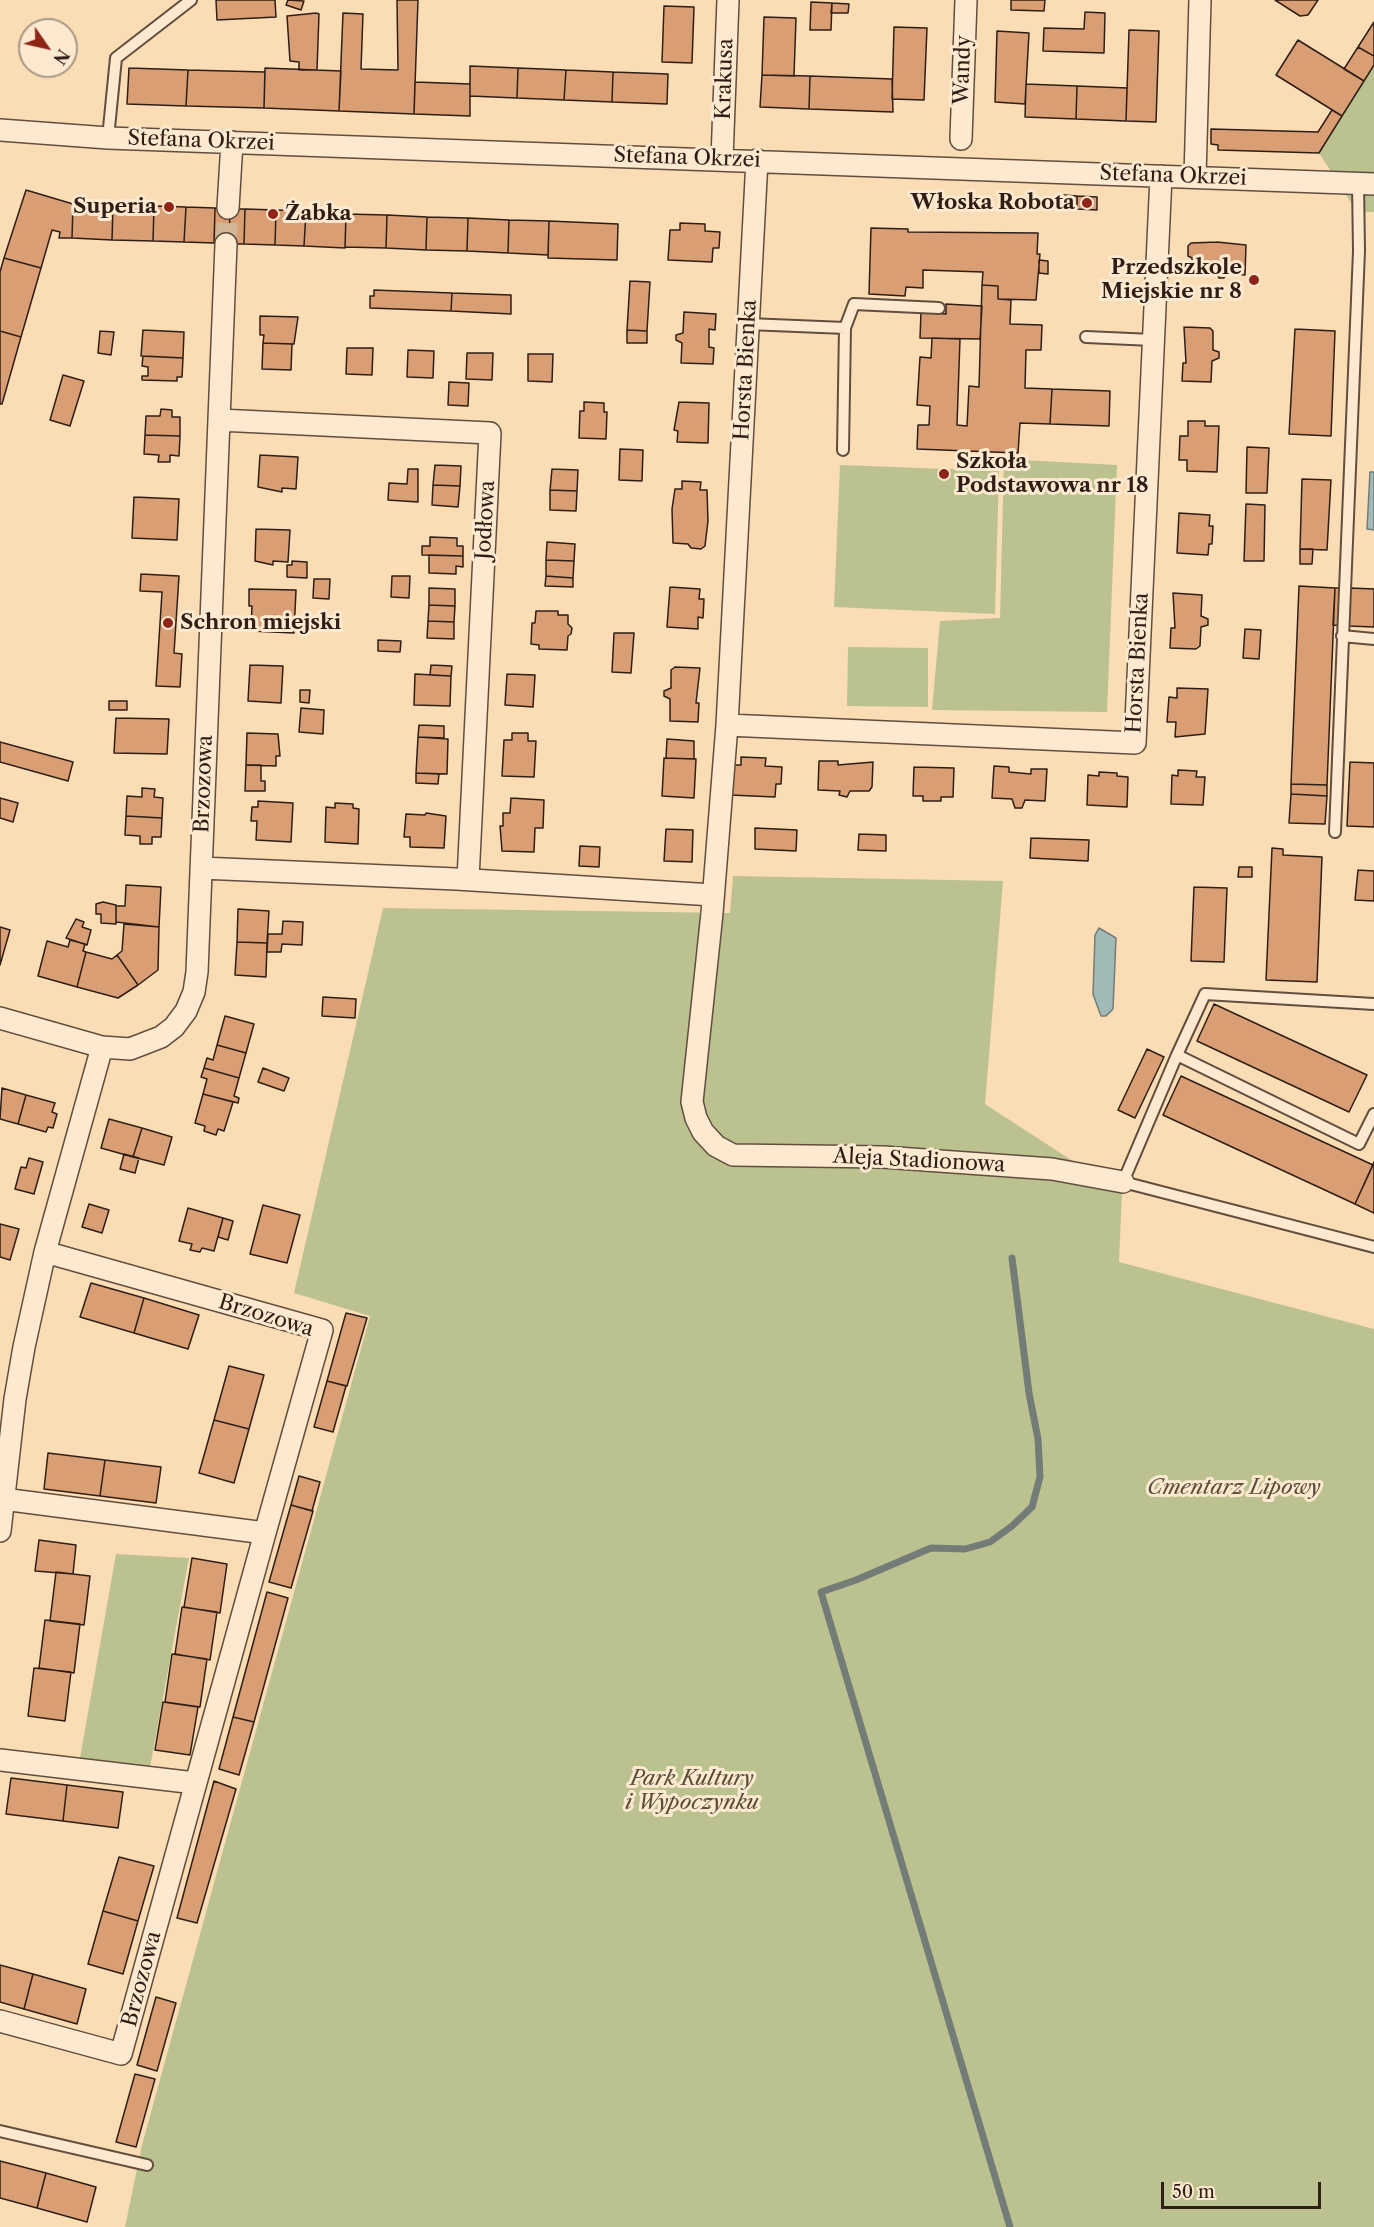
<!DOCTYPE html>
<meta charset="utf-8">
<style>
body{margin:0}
#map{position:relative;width:1374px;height:2227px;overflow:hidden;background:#faddb5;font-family:"Libre Caslon Text",serif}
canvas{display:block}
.north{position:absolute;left:18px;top:18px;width:60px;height:60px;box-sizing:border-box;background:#fce9cf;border:2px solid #aa9885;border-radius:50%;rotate:124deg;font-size:16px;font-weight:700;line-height:24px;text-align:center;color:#2e1e16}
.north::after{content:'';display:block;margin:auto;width:21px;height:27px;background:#8f2418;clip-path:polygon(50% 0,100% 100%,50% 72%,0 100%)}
.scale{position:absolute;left:1161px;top:2182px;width:160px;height:27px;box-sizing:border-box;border:3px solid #2e1e16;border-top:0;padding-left:8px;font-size:18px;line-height:21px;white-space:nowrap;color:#2e1e16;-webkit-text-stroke:4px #fce9cf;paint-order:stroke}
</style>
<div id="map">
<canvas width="1374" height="2227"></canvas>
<div class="north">N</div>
<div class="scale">50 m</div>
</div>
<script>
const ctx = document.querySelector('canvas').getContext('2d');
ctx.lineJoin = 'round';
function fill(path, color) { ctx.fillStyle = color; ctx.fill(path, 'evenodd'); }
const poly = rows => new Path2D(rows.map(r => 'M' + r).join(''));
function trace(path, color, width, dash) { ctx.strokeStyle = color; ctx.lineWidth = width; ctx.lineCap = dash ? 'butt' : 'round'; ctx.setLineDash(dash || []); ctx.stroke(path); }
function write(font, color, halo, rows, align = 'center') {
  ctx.font = font + ' "Libre Caslon Text",serif'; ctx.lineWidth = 6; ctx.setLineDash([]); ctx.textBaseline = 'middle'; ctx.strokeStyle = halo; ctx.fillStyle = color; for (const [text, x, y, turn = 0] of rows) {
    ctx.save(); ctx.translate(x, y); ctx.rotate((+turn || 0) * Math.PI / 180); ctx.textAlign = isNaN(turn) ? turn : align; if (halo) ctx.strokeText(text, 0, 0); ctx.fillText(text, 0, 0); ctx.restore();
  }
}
const green = poly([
 [1374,65,1374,212,1357,212,1319,153],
 [1004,459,1117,465,1107,712,932,710,940,621,1000,618],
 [840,465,999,471,995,614,834,607],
 [848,647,928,648,928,707,847,706],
 [733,876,1003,881,985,1104,1122,1193,1119,1262,1374,1329,1374,2227,125,2227,142,2145,370,1316,294,1293,383,908,730,913],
 [116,1554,189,1558,150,1767,80,1758]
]);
const water = poly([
 [1370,472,1374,472,1374,530,1367,529,1370,472],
 [1099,928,1116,938,1113,1009,1106,1016,1101,1016,1093,994,1095,935,1099,928]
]);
const stream = poly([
 [1010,2227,821,1592,856,1580,931,1548,965,1549,990,1542,1012,1526,1032,1507,1040,1477,1038,1439,1029,1393,1012,1258]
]);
const building = poly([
 [216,0,275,0,276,17,217,20,216,0],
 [288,0,304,1,301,10,286,5,288,0],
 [397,0,418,0,414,114,339,111,343,13,363,14,361,69,398,70,397,0],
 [1011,0,1045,0,1044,11,1011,10,1011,0],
 [1275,0,1318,0,1308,15,1300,16,1275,0],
 [811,2,832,3,831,30,810,30,811,2],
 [832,3,849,4,848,13,831,13,832,3],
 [664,6,694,7,692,63,662,62,664,6],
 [1085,12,1105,13,1104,53,1043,51,1044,28,1084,29,1085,12],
 [316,13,319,14,317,70,299,70,299,62,290,61,287,16,316,13],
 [764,17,796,18,794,76,762,75,764,17],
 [1374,22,1374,56,1358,47,1374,22],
 [894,27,927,28,924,100,892,99,894,27],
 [1129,30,1159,31,1156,122,1126,121,1129,30],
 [997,31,1029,33,1025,104,995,102,997,31],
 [1298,40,1364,81,1342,116,1276,75,1298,40],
 [1358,47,1374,56,1374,65,1364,81,1344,69,1358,47],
 [470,66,518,68,517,98,470,96,470,66],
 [129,68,188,70,186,106,127,104,129,68],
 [265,68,341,71,339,111,264,108,265,68],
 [518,68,566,70,564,100,517,98,518,68],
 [188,70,265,72,264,108,186,106,188,70],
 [566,70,613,72,612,102,564,100,566,70],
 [613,72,668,74,667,104,612,102,613,72],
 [762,75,810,76,809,109,760,107,762,75],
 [810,76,892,79,893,112,809,109,810,76],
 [415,82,470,84,470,116,414,114,415,82],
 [1026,84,1077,86,1076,119,1025,117,1026,84],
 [1077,86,1127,88,1126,121,1076,119,1077,86],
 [1332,110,1342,116,1319,153,1218,150,1218,145,1211,144,1211,129,1318,132,1332,110],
 [26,190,73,204,72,238,59,238,60,232,52,230,41,268,4,258,26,190],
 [1064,195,1077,196,1077,209,1064,209,1064,195],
 [1077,196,1097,197,1097,210,1077,209,1077,196],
 [73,204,113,205,112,240,72,238,73,204],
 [113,205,154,207,153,241,112,240,113,205],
 [154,206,186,207,184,242,153,241,154,206],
 [186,207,215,208,214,243,184,242,186,207],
 [215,208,230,209,229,244,214,243,215,208],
 [230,209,245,209,244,244,229,244,230,209],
 [245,209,276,210,275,245,244,244,245,209],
 [276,210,306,211,304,246,275,245,276,210],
 [306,212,346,214,345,248,304,246,306,212],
 [346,214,387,215,386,248,345,247,346,214],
 [387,215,427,217,426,250,386,248,387,215],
 [427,217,468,218,467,251,426,250,427,217],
 [468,218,509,220,508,253,467,251,468,218],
 [509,220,549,221,548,255,508,253,509,220],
 [549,221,618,224,617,260,548,258,549,221],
 [680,223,705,224,705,231,720,232,719,248,713,248,712,262,668,260,670,230,680,230,680,223],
 [871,228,908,229,908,232,1038,233,1037,254,1040,254,1036,300,998,299,998,286,982,285,983,272,923,270,923,288,906,287,905,296,869,294,871,228],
 [1217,242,1246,245,1245,275,1226,274,1224,278,1219,278,1217,274,1192,273,1192,258,1188,256,1188,246,1191,243,1217,242],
 [4,258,41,268,21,337,0,331,0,272,4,258],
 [1039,260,1048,261,1048,274,1039,273,1039,260],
 [630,281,650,282,647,331,627,330,630,281],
 [982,285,998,286,998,299,1011,300,1010,324,1042,325,1041,350,1026,350,1025,388,1052,389,1050,424,1020,423,1018,453,917,449,918,425,929,425,930,406,917,405,920,357,931,358,932,338,960,339,957,425,967,426,969,386,979,387,982,285],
 [374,290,452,293,451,311,370,308,370,296,374,296,374,290],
 [452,293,511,295,511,314,451,311,452,293],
 [946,304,982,306,980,339,920,338,921,312,946,314,946,304],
 [684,312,716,314,715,330,709,329,709,347,714,348,713,364,681,363,682,343,676,340,676,335,683,333,684,312],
 [260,316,298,317,294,344,263,343,264,335,260,335,260,316],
 [1184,327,1210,328,1213,331,1213,350,1219,352,1219,358,1212,361,1211,382,1182,381,1183,363,1186,363,1184,327],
 [1295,329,1335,331,1331,436,1289,434,1295,329],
 [143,330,184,332,183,358,141,356,143,330],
 [627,330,647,331,647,343,627,343,627,330],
 [0,331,21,337,2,404,0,404,0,331],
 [100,331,114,332,111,355,98,353,100,331],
 [263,343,292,344,291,370,262,369,263,343],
 [347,348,373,348,372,375,346,374,347,348],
 [408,350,434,351,433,378,407,377,408,350],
 [467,353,493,353,492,380,466,379,467,353],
 [528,354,553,354,552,382,528,381,528,354],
 [143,356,183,358,182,377,177,377,177,381,142,380,142,376,148,376,148,367,142,366,143,356],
 [63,375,84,381,70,426,50,420,63,375],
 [449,382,469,383,468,406,448,405,449,382],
 [1052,389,1110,391,1109,426,1050,424,1052,389],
 [584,402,604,403,604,412,607,412,606,439,579,438,580,411,584,411,584,402],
 [679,402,709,403,708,443,677,442,678,431,674,430,679,402],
 [161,409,172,410,172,417,180,417,180,436,145,435,146,416,160,416,161,409],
 [1188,421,1205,421,1205,426,1219,426,1217,472,1187,471,1187,460,1179,460,1180,436,1188,436,1188,421],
 [145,435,180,436,179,456,170,455,170,462,158,462,159,455,144,454,145,435],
 [1247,447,1269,448,1267,493,1246,493,1247,447],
 [620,449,643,450,642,481,619,480,620,449],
 [260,455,298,457,296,489,282,488,282,492,258,487,260,455],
 [435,465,461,466,460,486,433,485,435,465],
 [408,469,418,469,418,502,388,500,389,483,407,484,408,469],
 [552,469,578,470,577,491,550,490,552,469],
 [1302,479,1331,480,1327,550,1300,549,1302,479],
 [682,481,701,482,700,490,707,490,708,521,705,546,701,549,691,548,688,544,673,543,672,509,675,489,682,489,682,481],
 [433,485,460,486,458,507,432,505,433,485],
 [550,490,577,491,576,511,550,510,550,490],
 [134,497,179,499,177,540,132,538,134,497],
 [1246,504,1265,505,1264,561,1244,561,1246,504],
 [1179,513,1210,515,1209,526,1213,526,1212,544,1209,544,1208,555,1177,553,1179,513],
 [256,529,290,530,288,562,273,561,273,565,255,561,256,529],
 [430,537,457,538,457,546,463,546,463,556,422,555,422,546,430,546,430,537],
 [547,542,575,544,574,561,546,560,547,542],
 [1300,549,1313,549,1312,564,1300,564,1300,549],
 [429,555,463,556,463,567,456,566,456,574,429,573,429,555],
 [546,560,574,561,573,578,546,576,546,560],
 [292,561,307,562,307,578,287,577,287,565,292,565,292,561],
 [141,574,179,576,174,653,182,654,180,687,156,686,162,592,140,591,141,574],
 [392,576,410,576,409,598,391,597,392,576],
 [546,576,573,578,573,587,545,586,546,576],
 [314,579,330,579,329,599,313,598,314,579],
 [1299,586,1335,588,1327,785,1291,784,1299,586],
 [670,587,700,589,699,599,704,599,703,618,698,617,698,629,667,627,670,587],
 [429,588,455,589,455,606,429,605,429,588],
 [1335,588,1350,588,1349,626,1333,625,1335,588],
 [1350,588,1374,589,1374,627,1349,626,1350,588],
 [249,589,296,590,294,633,251,631,252,606,249,606,249,589],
 [1173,593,1202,595,1201,616,1208,619,1208,625,1201,627,1200,646,1196,649,1170,648,1171,628,1175,628,1173,593],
 [429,605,455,606,454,622,428,621,429,605],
 [536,611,558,611,558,615,568,615,568,624,572,628,571,634,568,636,567,650,539,649,539,645,531,644,532,623,535,623,536,611],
 [428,621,454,622,454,639,427,638,428,621],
 [1245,629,1261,630,1259,659,1243,658,1245,629],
 [614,633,634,633,631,673,612,672,614,633],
 [378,640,401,641,400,652,378,651,378,640],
 [250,665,283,666,281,703,248,701,250,665],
 [431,665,452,666,451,676,430,675,431,665],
 [675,667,700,668,696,703,699,703,698,722,670,721,670,699,664,696,664,691,671,688,671,670,675,667],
 [415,674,451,676,450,706,414,705,415,674],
 [507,674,535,675,533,707,505,705,507,674],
 [1177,688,1208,689,1205,734,1175,737,1176,722,1167,722,1169,697,1177,698,1177,688],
 [300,690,310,690,309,703,300,702,300,690],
 [109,701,127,701,127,710,109,710,109,701],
 [301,708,324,710,323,734,299,732,301,708],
 [116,718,169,719,167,754,114,753,116,718],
 [419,725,444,726,444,738,418,737,419,725],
 [247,733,278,734,280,756,276,756,276,766,246,765,247,733],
 [512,733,528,733,528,741,536,741,534,777,502,776,504,740,512,740,512,733],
 [418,737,448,739,447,774,416,773,418,737],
 [667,739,694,741,694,759,666,758,667,739],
 [0,742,73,762,68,781,0,762,0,742],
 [741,757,766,758,765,766,782,767,781,784,776,784,775,797,730,795,731,765,741,765,741,757],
 [664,758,696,759,694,798,662,796,664,758],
 [819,761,838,761,838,765,873,762,872,787,869,791,850,791,847,797,839,795,840,791,818,790,819,761],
 [1350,762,1374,763,1374,827,1347,826,1350,762],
 [246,765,261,765,261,781,265,781,265,791,245,791,246,765],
 [994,766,1009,767,1009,772,1031,774,1031,769,1047,769,1045,801,1025,800,1022,808,1015,808,1012,799,992,798,994,766],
 [914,767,954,768,953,797,941,797,941,801,923,801,923,796,913,796,914,767],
 [1178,770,1197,771,1196,777,1205,777,1203,805,1171,804,1172,775,1178,776,1178,770],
 [1099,772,1117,773,1117,776,1128,777,1127,807,1087,805,1088,775,1099,776,1099,772],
 [416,773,439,774,438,784,416,783,416,773],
 [1291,784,1327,785,1327,796,1291,794,1291,784],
 [142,788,155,789,154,797,163,798,162,818,126,816,127,796,142,797,142,788],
 [1291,794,1327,796,1325,824,1289,823,1291,794],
 [0,798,18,803,13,822,0,818,0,798],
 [511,798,544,800,543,828,535,828,534,852,502,851,500,826,503,826,503,813,510,813,511,798],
 [258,801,293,803,291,842,256,840,257,821,251,821,252,807,258,807,258,801],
 [335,803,353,804,353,808,359,809,358,844,325,842,326,807,335,808,335,803],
 [426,813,446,816,444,848,410,847,410,837,404,837,406,814,425,815,426,813],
 [126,816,162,818,161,837,152,837,152,844,140,844,140,836,125,835,126,816],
 [755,828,797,830,796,851,755,849,755,828],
 [666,829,693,830,692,862,664,861,666,829],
 [859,834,886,835,886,851,858,850,859,834],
 [1031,838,1089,840,1088,861,1030,858,1031,838],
 [580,846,600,847,599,867,579,866,580,846],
 [1272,848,1283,849,1283,855,1322,857,1317,982,1266,980,1272,848],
 [1239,867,1252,867,1252,877,1238,877,1239,867],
 [1358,870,1374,871,1374,901,1355,900,1358,870],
 [126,885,161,887,159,927,116,922,116,906,125,906,126,885],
 [1194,887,1227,888,1224,962,1191,961,1194,887],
 [103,902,116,905,116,924,101,923,101,914,96,914,96,904,103,902],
 [238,909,269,911,267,943,237,942,238,909],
 [76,919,84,922,82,927,91,930,87,945,66,938,76,919],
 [283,921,303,922,302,945,282,944,281,952,267,952,268,934,282,934,283,921],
 [124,924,159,927,158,970,138,985,117,955,122,951,124,924],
 [0,927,10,930,0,965,0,927],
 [70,940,85,944,83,951,86,952,77,987,38,976,47,941,68,947,70,940],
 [237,942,267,943,266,977,235,975,237,942],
 [86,952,112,959,117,955,138,985,118,998,77,987,86,952],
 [323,997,356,999,355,1018,322,1016,323,997],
 [1214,1004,1367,1075,1349,1112,1197,1041,1214,1004],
 [225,1016,254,1024,246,1053,217,1045,225,1016],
 [217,1045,246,1053,239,1078,204,1068,207,1058,213,1060,217,1045],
 [1147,1049,1164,1057,1135,1118,1118,1110,1147,1049],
 [204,1068,239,1078,234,1096,239,1098,238,1103,203,1094,207,1079,201,1077,204,1068],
 [263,1068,289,1078,284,1091,258,1082,263,1068],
 [1181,1076,1373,1165,1355,1204,1163,1115,1181,1076],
 [2,1088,26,1095,18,1124,0,1119,2,1088],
 [203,1094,233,1102,224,1131,218,1129,216,1135,204,1131,205,1126,195,1123,203,1094],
 [26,1095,55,1103,52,1112,57,1114,53,1128,48,1127,46,1132,18,1124,26,1095],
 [109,1119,142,1128,133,1157,101,1148,109,1119],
 [142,1128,172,1137,164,1165,133,1157,142,1128],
 [124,1154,139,1158,135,1173,120,1169,124,1154],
 [29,1158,43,1162,34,1194,15,1189,21,1167,26,1168,29,1158],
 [1374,1162,1374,1213,1355,1204,1374,1162],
 [89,1204,109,1210,102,1233,82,1227,89,1204],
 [263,1205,300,1215,287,1263,250,1254,263,1205],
 [188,1208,223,1218,214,1251,202,1248,200,1252,190,1250,192,1244,179,1241,188,1208],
 [223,1218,233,1221,228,1240,218,1237,223,1218],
 [0,1224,19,1229,10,1260,0,1257,0,1224],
 [91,1283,144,1298,134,1333,80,1317,91,1283],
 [144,1298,199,1315,188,1349,134,1333,144,1298],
 [346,1313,367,1318,347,1386,327,1381,346,1313],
 [229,1366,264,1375,249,1429,214,1420,229,1366],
 [327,1381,346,1386,333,1432,314,1427,327,1381],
 [214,1420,249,1429,234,1483,199,1473,214,1420],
 [48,1453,105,1460,100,1496,44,1489,48,1453],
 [105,1460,161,1467,156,1503,100,1496,105,1460],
 [299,1476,320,1482,312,1511,291,1505,299,1476],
 [291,1505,313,1511,291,1588,269,1582,291,1505],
 [39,1540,76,1545,73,1574,35,1571,39,1540],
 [192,1558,227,1564,220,1613,184,1607,192,1558],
 [56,1572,90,1576,84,1625,50,1621,56,1572],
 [267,1592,288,1598,254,1722,233,1717,267,1592],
 [182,1607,217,1612,210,1660,175,1654,182,1607],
 [45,1620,80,1624,74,1673,39,1668,45,1620],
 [172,1654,207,1659,200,1707,165,1702,172,1654],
 [34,1668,71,1672,65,1721,28,1716,34,1668],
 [163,1702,198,1707,190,1755,155,1750,163,1702],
 [233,1717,254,1722,239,1775,219,1769,233,1717],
 [11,1778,67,1785,63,1821,6,1814,11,1778],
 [214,1781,236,1789,197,1923,177,1918,214,1781],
 [67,1785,123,1792,118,1828,63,1821,67,1785],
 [119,1857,154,1866,138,1921,103,1911,119,1857],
 [103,1911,138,1921,123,1974,88,1964,103,1911],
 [0,1965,33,1974,24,2009,0,2002,0,1965],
 [33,1974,86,1989,77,2024,24,2009,33,1974],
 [156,1997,176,2003,157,2071,137,2065,156,1997],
 [135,2074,155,2079,136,2147,116,2142,135,2074],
 [0,2161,46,2173,37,2208,0,2198,0,2161],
 [46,2173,96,2187,87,2222,37,2208,46,2173]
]);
const streetTunnel = poly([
 [226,244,228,208]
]);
const lane = poly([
 [108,138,116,58,191,0],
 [748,324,845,328,843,450],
 [845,328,854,304,939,308],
 [1086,337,1153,340],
 [1342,636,1374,639],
 [1335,832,1359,251,1358,183],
 [1374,1004,1205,994,1177,1055,1359,1144,1374,1114],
 [1177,1055,1123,1182,1374,1247],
 [0,2131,147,2165]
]);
const street = poly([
 [0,130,108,138,1374,184],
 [961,139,966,0],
 [722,159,728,0],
 [757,160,727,725,712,913,692,1102,696,1118,703,1132,716,1146,733,1155,883,1157,1052,1169,1123,1182],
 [1195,177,1200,0],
 [228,208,232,142],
 [219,420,490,433,468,879],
 [727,725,1135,743,1161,176],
 [201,868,456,879,713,895],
 [0,1018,102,1047],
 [45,1252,322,1330,265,1533],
 [0,1531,15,1399,24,1347,45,1252,102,1047,130,1049,161,1037,174,1027,186,1011,194,992,197,972,226,244],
 [0,1760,195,1783],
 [0,2021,121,2054,265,1533,3,1499]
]);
const markers = [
 [1087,203,6,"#8f2418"],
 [169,207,6,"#8f2418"],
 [273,214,6,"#8f2418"],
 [1254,280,6,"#8f2418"],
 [944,474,6,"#8f2418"],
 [168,623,6,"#8f2418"]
];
const streetNames = [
 ["Wandy",963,70,-88],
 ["Krakusa",725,79,-88],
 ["Stefana Okrzei",201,141,2],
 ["Stefana Okrzei",687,158,2],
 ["Stefana Okrzei",1173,176,2],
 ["Horsta Bienka",746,370,-87],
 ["Jodłowa",486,520,-87],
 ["Horsta Bienka",1138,663,-87],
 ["Brzozowa",204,784,-88],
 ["Aleja Stadionowa",919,1161,3],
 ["Brzozowa",266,1316,17],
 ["Brzozowa",142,1979,-75]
];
const poiNames = [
 ["Włoska Robota",1075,203],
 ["Superia",157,207],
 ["Żabka",285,214,"left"],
 ["Przedszkole",1242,268],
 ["Miejskie nr 8",1242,292],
 ["Szkoła",956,462,"left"],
 ["Podstawowa nr 18",956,486,"left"],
 ["Schron miejski",180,623,"left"]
];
const parkNames = [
 ["Cmentarz Lipowy",1234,1488],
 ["Park Kultury",692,1779],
 ["i Wypoczynku",692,1803]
];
fill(green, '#bbc290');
fill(water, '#a2bab7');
trace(water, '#747c77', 1.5);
trace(stream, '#747c77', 7);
fill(building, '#d99e73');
trace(building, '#2e1e16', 1.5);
trace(streetTunnel, '#d1b795', 21, [21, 10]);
trace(lane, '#614e3e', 14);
trace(street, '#614e3e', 24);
trace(lane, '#fce9cf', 10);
trace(street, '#fce9cf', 21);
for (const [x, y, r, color] of markers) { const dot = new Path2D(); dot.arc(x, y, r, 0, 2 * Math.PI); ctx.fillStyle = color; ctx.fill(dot); trace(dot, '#fce9cf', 2); }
write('21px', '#2e1e16', '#fce9cf', streetNames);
write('bold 21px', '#2e1e16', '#fce9cf', poiNames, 'right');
write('italic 21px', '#584f3b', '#fce9cf', parkNames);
</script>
